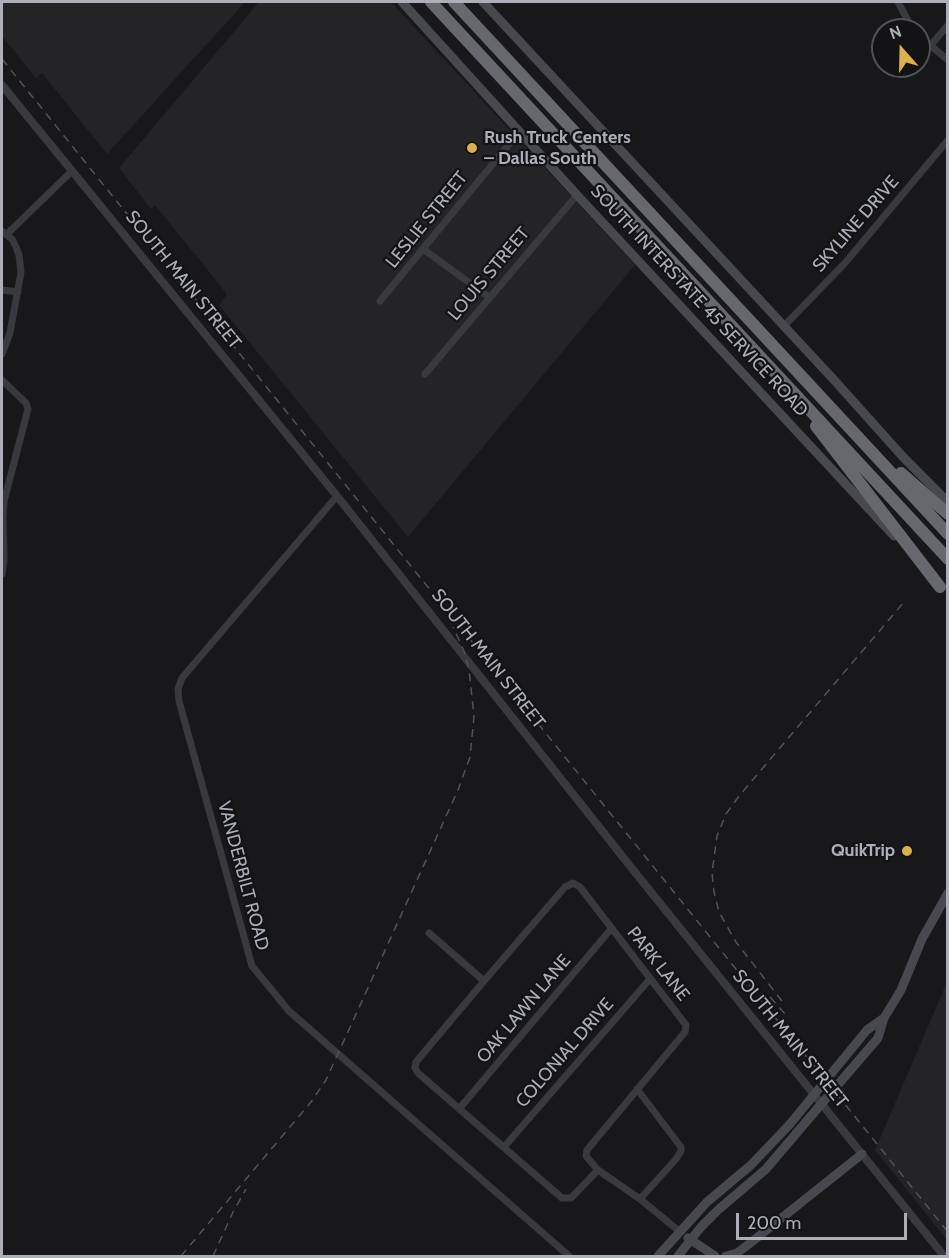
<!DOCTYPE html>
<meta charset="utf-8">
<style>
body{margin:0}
#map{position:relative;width:949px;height:1258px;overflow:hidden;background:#18181a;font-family:Cabin,sans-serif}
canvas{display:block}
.frame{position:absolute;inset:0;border:3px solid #acafb8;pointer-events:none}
.north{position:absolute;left:871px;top:18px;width:60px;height:60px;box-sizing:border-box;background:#131315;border:2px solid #505156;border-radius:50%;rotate:340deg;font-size:16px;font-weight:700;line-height:24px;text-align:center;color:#acafb8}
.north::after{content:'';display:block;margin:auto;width:21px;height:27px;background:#dbb04e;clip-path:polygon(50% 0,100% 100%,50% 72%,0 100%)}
.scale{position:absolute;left:736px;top:1213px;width:171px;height:27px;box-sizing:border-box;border:3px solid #acafb8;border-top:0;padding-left:8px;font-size:18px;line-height:21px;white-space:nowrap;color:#acafb8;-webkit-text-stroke:4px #131315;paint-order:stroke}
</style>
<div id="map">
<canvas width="949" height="1258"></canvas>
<div class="frame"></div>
<div class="north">N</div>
<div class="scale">200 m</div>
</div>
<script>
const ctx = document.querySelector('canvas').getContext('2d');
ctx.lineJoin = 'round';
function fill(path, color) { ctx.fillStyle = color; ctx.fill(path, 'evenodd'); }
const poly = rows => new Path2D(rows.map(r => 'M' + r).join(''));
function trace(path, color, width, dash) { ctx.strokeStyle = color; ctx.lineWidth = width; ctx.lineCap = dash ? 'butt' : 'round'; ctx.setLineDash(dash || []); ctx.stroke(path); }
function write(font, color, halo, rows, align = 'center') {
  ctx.font = font + ' Cabin,sans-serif'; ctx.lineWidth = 4.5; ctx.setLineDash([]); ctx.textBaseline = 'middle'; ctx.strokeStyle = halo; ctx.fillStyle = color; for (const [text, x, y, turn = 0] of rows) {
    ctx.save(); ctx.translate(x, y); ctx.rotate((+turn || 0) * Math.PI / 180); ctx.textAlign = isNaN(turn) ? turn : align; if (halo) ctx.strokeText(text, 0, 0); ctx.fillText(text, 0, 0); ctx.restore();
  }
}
const built = poly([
 [2,2,245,2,107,154,42,73,36,78,2,36],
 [259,2,391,2,635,265,408,537,219,305,227,294,155,205,151,209,119,168],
 [947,982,947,1240,875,1150]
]);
const minor = poly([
 [898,2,913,30],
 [919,36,948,60],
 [930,46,948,25],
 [2,231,12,239,16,247,19,255,21,272,10,333,2,354],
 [7,234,72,171],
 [423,249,489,297],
 [2,290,18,292],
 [380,301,519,132],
 [784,326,845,263,948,140],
 [425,374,577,195],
 [2,380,26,403,28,409,4,501,3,517,4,560,2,574],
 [337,496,182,678,178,689,179,701,252,966,289,1011,569,1256],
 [429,933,484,981],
 [637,1089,681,1147,681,1151,676,1159,640,1199],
 [459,1109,611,929],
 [504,1147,650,979],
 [598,1170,571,1198,562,1198,418,1073,415,1068,416,1062,421,1056,484,981,565,887,573,883,580,887,686,1025,685,1032,587,1150,586,1156,598,1170,640,1199,679,1231]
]);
const tertiary = poly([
 [2,85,337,496,630,866,944,1256]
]);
const secondary = poly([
 [402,2,577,195,894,536],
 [483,2,835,381,904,458,948,502],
 [884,1018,901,990,922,939,948,893],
 [688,1238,715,1256],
 [658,1256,707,1202,751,1165,790,1124],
 [678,1256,701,1227,718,1210,766,1169,817,1109],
 [726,1256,737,1253,749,1244,862,1154]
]);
const motorway = poly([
 [431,2,948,559],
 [454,2,948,534],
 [816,426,940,587],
 [901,473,948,514]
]);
const rail = poly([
 [2,59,948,1232],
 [770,997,786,1015],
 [782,1001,736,942,719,912,714,892,712,873,717,836,726,814,739,796,904,602],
 [181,1256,311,1102,326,1080,458,790,470,757,474,716,469,669,464,651,453,627],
 [213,1256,233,1212,246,1189]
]);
const secondaryBridge = poly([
 [817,1109,878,1038,884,1018],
 [790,1124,867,1030,884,1018]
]);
const markers = [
 [472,148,6,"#dbb04e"],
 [907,851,6,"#dbb04e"]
];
const poiNames = [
 ["Rush Truck Centers",484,138],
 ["– Dallas South",484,159],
 ["QuikTrip",895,851,"right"]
];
const streetNames = [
 ["LESLIE STREET",427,220,-51],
 ["SKYLINE DRIVE",856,224,-49],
 ["LOUIS STREET",489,274,-50],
 ["SOUTH MAIN STREET",183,280,51],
 ["SOUTH INTERSTATE 45 SERVICE ROAD",699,301,47],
 ["SOUTH MAIN STREET",488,659,52],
 ["VANDERBILT ROAD",243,876,75],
 ["PARK LANE",658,964,52],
 ["OAK LAWN LANE",524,1009,-50],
 ["SOUTH MAIN STREET",790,1039,51],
 ["COLONIAL DRIVE",565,1053,-49]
];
fill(built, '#242426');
trace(minor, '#393a3e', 7);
trace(tertiary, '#393a3e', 8);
trace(secondary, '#48494e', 9);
trace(motorway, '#66686e', 12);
trace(rail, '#535459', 1.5, [8, 6]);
trace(secondaryBridge, '#48494e', 9);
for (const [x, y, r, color] of markers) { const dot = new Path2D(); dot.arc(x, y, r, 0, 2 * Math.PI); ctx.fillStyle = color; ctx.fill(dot); trace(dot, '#131315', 2); }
write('bold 18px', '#acafb8', '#131315', poiNames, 'left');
write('18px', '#acafb8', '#131315', streetNames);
</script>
